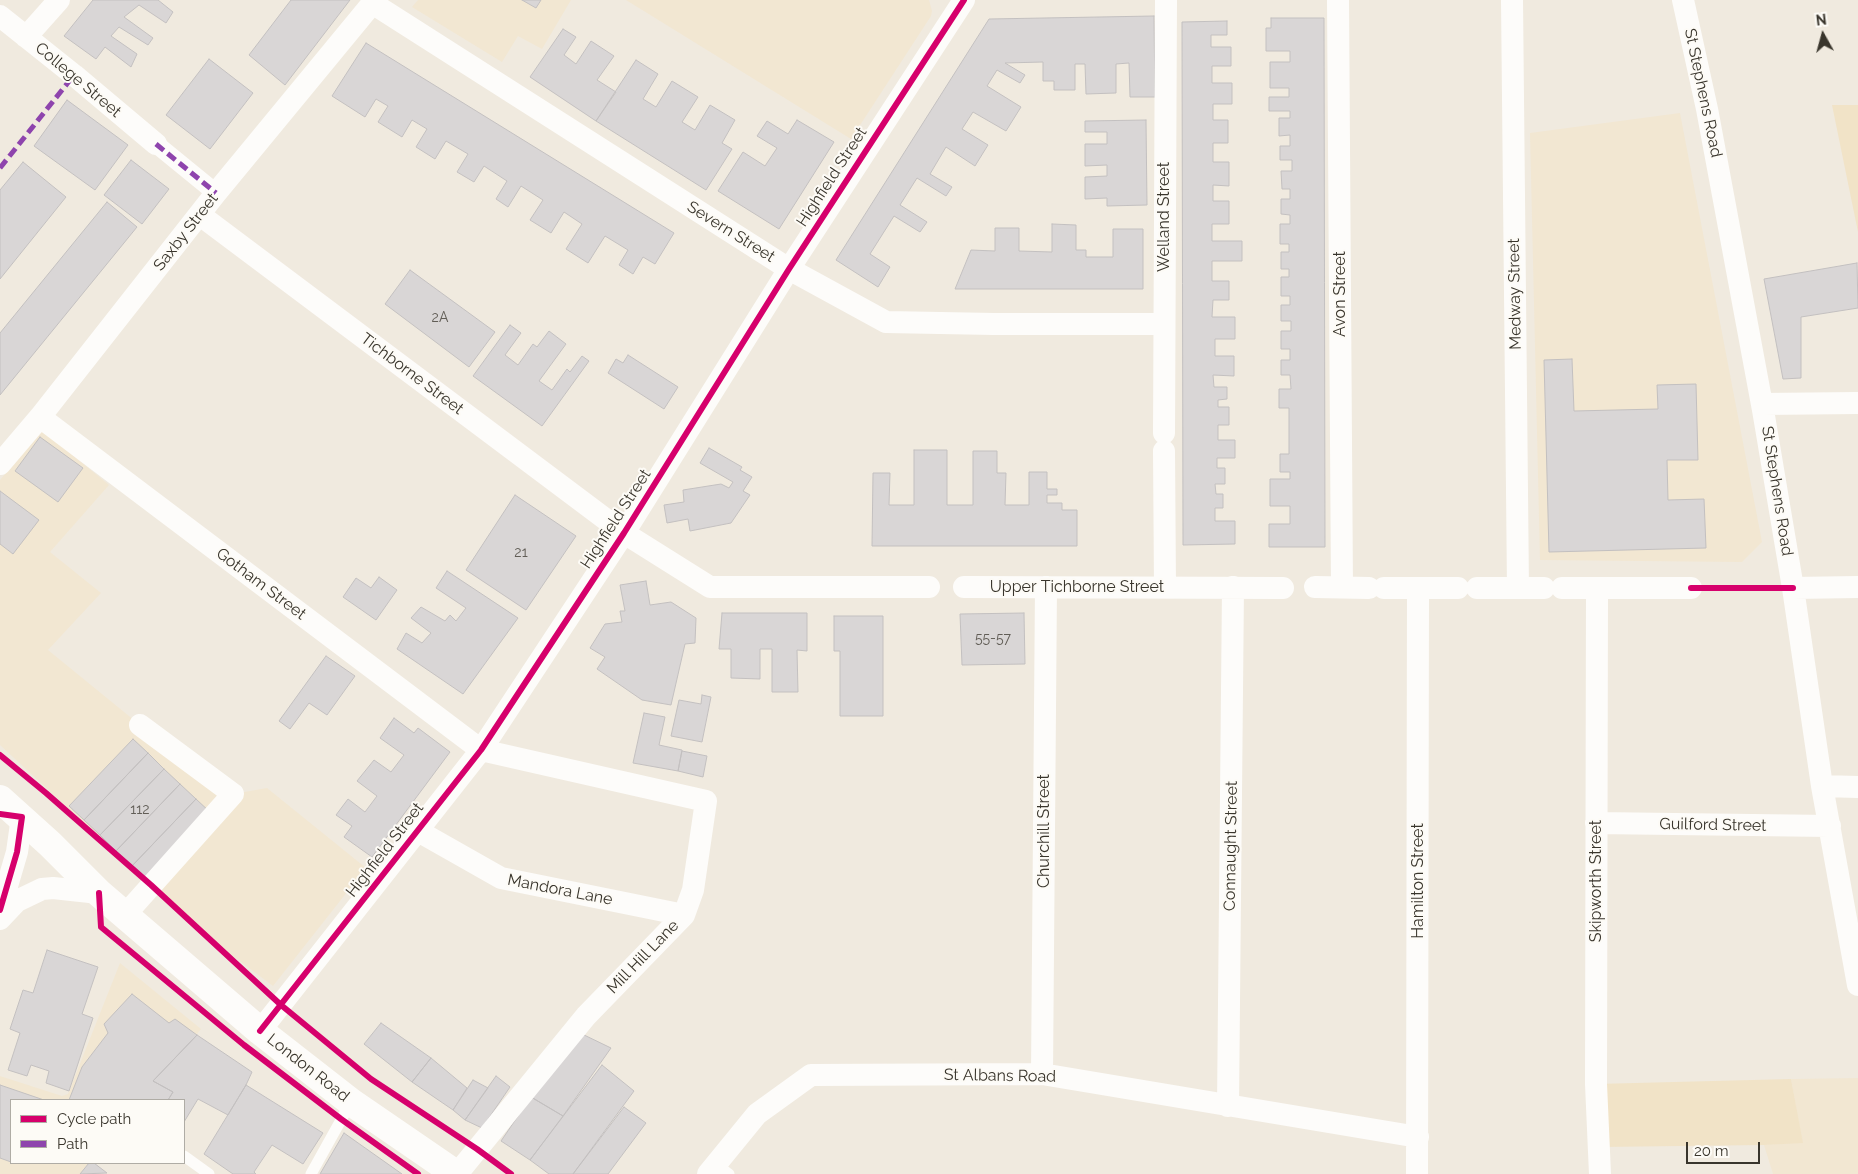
<!DOCTYPE html>
<style>
body{margin:0}
#map{position:relative;width:1858px;height:1174px;overflow:hidden;background:#f0eadf;font-family:Raleway,sans-serif}
canvas{display:block}
.legend{position:absolute;left:10px;top:1099px;width:175px;height:65px;box-sizing:border-box;background:#fdfbf6;border:1px solid #afaca5;margin:0;padding:6px 9px;list-style:none;font-size:15px;color:#39352c}
.legend li{display:flex;align-items:center;gap:10px;height:25px}
.legend b{width:25px;border:1px solid #afaca5}
.north{position:absolute;left:1798px;top:10px;width:50px;height:50px;-webkit-text-stroke:4px #fdfbf6;paint-order:stroke;rotate:353deg;font-size:14px;font-weight:700;line-height:20px;text-align:center;color:#39352c}
.north::after{content:'';display:block;margin:auto;width:18px;height:22px;background:#39352c;clip-path:polygon(50% 0,100% 100%,50% 72%,0 100%)}
.scale{position:absolute;left:1686px;top:1142px;width:74px;height:22px;box-sizing:border-box;border:2px solid #39352c;border-top:0;padding-left:6px;font-size:15px;line-height:18px;white-space:nowrap;color:#39352c;-webkit-text-stroke:4px #fdfbf6;paint-order:stroke}
</style>
<div id="map">
<canvas width="1858" height="1174"></canvas>
<ul class="legend">
<li><b style="height:6px;background:#d6006c"></b>Cycle path</li>
<li><b style="height:6px;background:#8e44ad"></b>Path</li>
</ul>
<div class="north">N</div>
<div class="scale">20 m</div>
</div>
<script>
const ctx = document.querySelector('canvas').getContext('2d');
ctx.lineJoin = 'round';
function fill(path, color) { ctx.fillStyle = color; ctx.fill(path, 'evenodd'); }
const poly = rows => new Path2D(rows.map(r => 'M' + r).join(''));
function trace(path, color, width, dash) { ctx.strokeStyle = color; ctx.lineWidth = width; ctx.lineCap = dash ? 'butt' : 'round'; ctx.setLineDash(dash || []); ctx.stroke(path); }
function write(font, color, halo, rows, align = 'center') {
  ctx.font = font + ' Raleway,sans-serif'; ctx.lineWidth = 4; ctx.setLineDash([]); ctx.textBaseline = 'middle'; ctx.strokeStyle = halo; ctx.fillStyle = color; for (const [text, x, y, turn = 0] of rows) {
    ctx.save(); ctx.translate(x, y); ctx.rotate((+turn || 0) * Math.PI / 180); ctx.textAlign = isNaN(turn) ? turn : align; if (halo) ctx.strokeText(text, 0, 0); ctx.fillText(text, 0, 0); ctx.restore();
  }
}
const built = poly([
 [418,0,571,0,542,49,518,36,502,62,412,7],
 [626,0,929,0,932,11,931,16,851,139],
 [1680,113,1762,542,1742,562,1540,560,1530,133],
 [42,430,109,485,50,552,101,593,48,650,140,725,233,794,267,788,366,868,273,986,205,935,0,745,0,480],
 [120,963,201,1029,189,1044,173,1092,168,1100,11,1100,11,1163,89,1163,80,1174,0,1174,0,1076,62,1096,68,1094],
 [1858,1078,1858,1174,1773,1174,1764,1145,1802,1142,1791,1079]
]);
const green = poly([
 [1832,105,1858,105,1858,232],
 [1791,1079,1803,1143,1764,1145,1600,1147,1596,1084]
]);
const building = poly([
 [93,0,158,0,173,12,166,23,139,5,124,17,153,38,148,45,119,27,111,36,137,54,131,67,105,47,96,59,64,36,93,0],
 [291,0,350,0,285,85,249,55,291,0],
 [522,0,541,0,536,8,522,0],
 [1154,16,1155,97,1130,97,1129,63,1116,64,1116,93,1086,94,1085,64,1075,64,1075,90,1054,90,1054,81,1043,81,1043,62,1005,63,1025,75,1020,83,997,70,987,86,1021,107,1006,131,973,112,962,129,988,145,975,166,946,147,930,174,952,187,946,196,917,178,900,205,927,222,920,232,894,216,870,254,890,267,878,287,836,260,989,19,1154,16],
 [1271,18,1324,18,1325,547,1269,547,1269,524,1290,524,1290,506,1270,506,1270,479,1290,479,1290,472,1280,472,1280,454,1289,454,1289,408,1279,408,1279,389,1291,389,1290,375,1281,375,1281,360,1290,360,1290,349,1281,349,1281,331,1291,331,1291,321,1281,321,1281,305,1290,305,1290,296,1281,296,1281,277,1289,277,1289,269,1281,269,1281,252,1289,252,1289,244,1280,244,1280,224,1290,224,1290,215,1281,214,1281,199,1290,199,1290,189,1282,189,1281,171,1292,171,1292,160,1280,160,1280,146,1290,146,1290,135,1279,136,1279,118,1290,118,1290,111,1269,111,1269,97,1289,97,1289,88,1270,88,1270,62,1290,62,1290,51,1266,51,1266,28,1271,28,1271,18],
 [1227,21,1227,35,1211,35,1211,47,1231,47,1231,66,1212,66,1212,83,1232,83,1232,104,1213,104,1213,120,1228,120,1228,143,1213,143,1213,162,1229,162,1229,186,1213,185,1213,201,1229,201,1229,224,1212,224,1212,241,1242,241,1242,261,1212,261,1212,281,1229,281,1229,300,1213,300,1212,317,1235,317,1235,339,1215,339,1215,356,1234,356,1234,376,1213,375,1214,387,1227,387,1227,399,1218,400,1218,407,1229,407,1229,425,1218,425,1218,440,1235,440,1235,458,1217,458,1217,468,1225,468,1225,484,1215,484,1216,494,1223,494,1223,508,1215,508,1215,521,1235,521,1235,544,1183,545,1182,22,1227,21],
 [563,29,576,37,564,55,576,64,591,41,614,56,597,80,616,92,596,121,530,77,563,29],
 [366,43,674,233,655,264,643,257,633,274,619,265,628,250,605,236,588,263,566,249,582,224,564,212,551,233,530,220,543,200,521,186,508,207,496,199,507,181,484,166,474,182,457,172,468,154,446,141,435,159,416,147,427,129,412,120,402,137,378,122,388,106,376,99,365,117,332,96,366,43],
 [209,59,253,93,210,149,166,115,209,59],
 [636,60,658,74,643,99,656,107,672,81,698,97,682,122,695,130,710,105,735,120,722,143,732,149,706,190,596,121,636,60],
 [67,100,128,145,95,190,34,146,67,100],
 [797,120,834,142,779,229,718,191,743,152,765,166,777,148,757,136,767,121,788,134,797,120],
 [1146,120,1147,205,1107,206,1107,198,1085,199,1085,177,1107,176,1107,165,1085,166,1085,144,1107,144,1107,132,1085,132,1085,121,1146,120],
 [131,160,169,189,142,224,104,195,131,160],
 [23,162,66,197,0,279,0,190,23,162],
 [107,202,137,227,0,395,0,333,107,202],
 [1052,224,1076,225,1076,250,1086,250,1086,257,1113,257,1113,229,1143,229,1143,289,955,289,971,250,995,251,995,228,1019,228,1019,251,1052,252,1052,224],
 [1857,263,1858,308,1801,317,1801,378,1783,379,1764,279,1857,263],
 [410,270,495,332,469,367,385,304,410,270],
 [510,325,521,333,505,355,518,365,533,344,537,347,549,331,566,344,539,381,552,390,567,369,570,372,582,356,589,361,542,426,473,376,510,325],
 [628,355,678,387,664,409,608,373,616,359,623,363,628,355],
 [1572,359,1574,411,1658,409,1657,385,1696,384,1698,460,1667,460,1668,500,1704,499,1706,548,1549,552,1544,360,1572,359],
 [40,437,83,468,58,502,15,471,40,437],
 [709,448,742,467,740,470,752,477,743,491,750,495,731,523,690,531,688,519,667,523,664,505,684,502,683,490,721,484,729,488,733,482,700,463,709,448],
 [914,450,947,450,947,505,973,505,973,451,997,451,997,473,1006,473,1005,505,1029,505,1029,472,1047,472,1047,489,1057,489,1057,495,1047,495,1047,503,1062,503,1062,510,1077,510,1077,546,872,546,873,473,890,473,889,505,914,505,914,450],
 [0,491,39,520,13,554,0,544,0,491],
 [515,495,576,536,526,610,466,570,515,495],
 [447,571,518,618,463,694,397,649,406,633,422,643,431,633,411,618,421,607,445,621,450,615,456,621,466,608,436,588,447,571],
 [379,577,397,590,376,620,343,597,356,578,371,588,379,577],
 [646,581,650,605,671,602,696,618,695,643,685,644,671,705,642,700,597,669,605,657,590,648,605,624,622,622,620,611,625,611,620,585,646,581],
 [722,613,807,613,807,651,797,650,798,692,772,692,772,649,760,649,760,679,731,678,731,649,719,649,722,613],
 [1024,613,1025,664,962,665,960,614,1024,613],
 [834,616,883,616,883,716,840,716,840,651,834,651,834,616],
 [326,656,355,676,327,715,309,703,290,729,279,721,326,656],
 [702,695,711,697,702,742,671,736,679,700,701,704,702,695],
 [644,713,665,717,659,745,682,750,678,771,633,763,644,713],
 [394,718,414,733,418,728,450,752,372,857,344,837,352,826,336,815,348,799,365,812,377,796,357,781,374,760,391,772,404,755,380,738,394,718],
 [133,739,148,753,84,820,69,806,133,739],
 [682,751,707,756,703,777,678,771,682,751],
 [148,753,164,769,100,835,84,820,148,753],
 [164,769,180,784,116,851,100,835,164,769],
 [180,784,196,799,132,866,116,851,180,784],
 [196,799,211,813,147,880,132,866,196,799],
 [47,950,98,967,82,1014,93,1018,69,1091,46,1083,49,1071,31,1065,27,1076,8,1070,20,1033,10,1029,23,990,33,993,47,950],
 [132,994,169,1023,175,1019,197,1035,153,1081,173,1092,168,1100,69,1100,82,1067,108,1033,104,1024,132,994],
 [381,1023,431,1058,412,1082,364,1044,381,1023],
 [580,1033,611,1048,563,1116,531,1097,580,1033],
 [197,1035,252,1072,246,1085,228,1115,198,1099,184,1122,184,1100,168,1100,173,1092,153,1081,197,1035],
 [431,1058,467,1088,453,1110,412,1082,431,1058],
 [602,1065,634,1091,573,1174,549,1174,530,1160,602,1065],
 [496,1076,510,1087,482,1128,465,1120,496,1076],
 [473,1080,488,1088,465,1120,453,1110,473,1080],
 [0,1085,44,1100,11,1100,11,1162,0,1158,0,1085],
 [246,1085,323,1133,303,1164,272,1145,254,1172,256,1174,233,1174,204,1154,246,1085],
 [531,1097,563,1116,530,1160,501,1141,531,1097],
 [624,1107,646,1123,608,1174,573,1174,624,1107],
 [344,1133,402,1174,320,1174,344,1133],
 [89,1163,94,1163,107,1173,80,1174,89,1163]
]);
const service = poly([
 [184,1156,209,1174],
 [716,1164,729,1174],
 [311,1174,351,1102]
]);
const pedestrian = poly([
 [156,144,216,193]
]);
const minor = poly([
 [1338,0,1342,587],
 [1512,0,1518,588],
 [1683,0,1707,109,1763,410,1793,588,1822,786,1858,985],
 [372,3,789,269,886,322,994,324,1164,324],
 [0,16,74,75,156,144],
 [26,37,59,0],
 [200,215,624,533,710,587,929,587],
 [1762,404,1858,403],
 [40,417,481,750,706,801,693,890,684,915,586,1016,457,1174],
 [1164,433,1166,0],
 [1164,451,1165,587],
 [0,464,40,417,216,193,375,0],
 [964,587,1283,588],
 [1315,587,1369,588],
 [1384,588,1458,588],
 [1477,588,1544,588],
 [1562,588,1691,588],
 [1597,588,1596,1084,1600,1174],
 [1793,588,1858,587],
 [1822,786,1858,787],
 [1596,823,1830,826],
 [418,831,501,878,684,915],
 [0,910,17,852,22,817],
 [124,916,233,794,140,725],
 [0,919,17,901,42,889,53,888,99,893],
 [260,1031,481,750,624,533,789,269,964,0],
 [1042,1074,1046,587],
 [1228,1106,1233,587],
 [708,1174,757,1114,811,1075,1042,1074,1418,1137],
 [1417,1174,1418,588]
]);
const primary = poly([
 [0,799,50,844,99,893,260,1031,351,1102,456,1174]
]);
const quiet = poly([
 [156,144,216,193],
 [0,168,74,75]
]);
const cycleway = poly([
 [1691,588,1793,588],
 [0,755,46,793,151,885,281,1005,371,1079,477,1149,511,1174],
 [0,814,22,817,17,852,0,910],
 [99,893,101,927,244,1045,341,1119,418,1174],
 [260,1031,481,750,624,533,789,269,964,0]
]);
const numberNames = [
 ["2A",440,318],
 ["21",521,553],
 ["55-57",993,639],
 ["112",140,810]
];
const streetNames = [
 ["College Street",78,80,40],
 ["St Stephens Road",1703,93,78],
 ["Highfield Street",832,177,-57],
 ["Welland Street",1164,217,-90],
 ["Saxby Street",186,232,-52],
 ["Severn Street",731,232,32],
 ["Avon Street",1340,294,-90],
 ["Medway Street",1515,294,-91],
 ["Tichborne Street",412,374,37],
 ["St Stephens Road",1777,491,81],
 ["Highfield Street",616,519,-57],
 ["Gotham Street",261,584,37],
 ["Upper Tichborne Street",1077,587],
 ["Guilford Street",1713,825,1],
 ["Churchill Street",1044,831,-90],
 ["Connaught Street",1231,846,-89],
 ["Highfield Street",385,850,-52],
 ["Hamilton Street",1418,881,-90],
 ["Skipworth Street",1596,881,-90],
 ["Mandora Lane",560,890,11],
 ["Mill Hill Lane",643,957,-46],
 ["London Road",308,1068,38],
 ["St Albans Road",1000,1076,1]
];
fill(built, '#f2e7d2');
fill(green, '#f1e3c7');
fill(building, '#d9d6d6');
trace(building, '#c3c0c0', 1);
trace(service, '#fdfcfa', 11);
trace(pedestrian, '#fdfcfa', 18);
trace(minor, '#fdfcfa', 22);
trace(primary, '#fdfcfa', 28);
trace(quiet, '#8e44ad', 5, [10, 5]);
trace(cycleway, '#d6006c', 6);
write('14px', '#615d56', null, numberNames);
write('16px', '#39352c', '#fdfbf6', streetNames);
</script>
